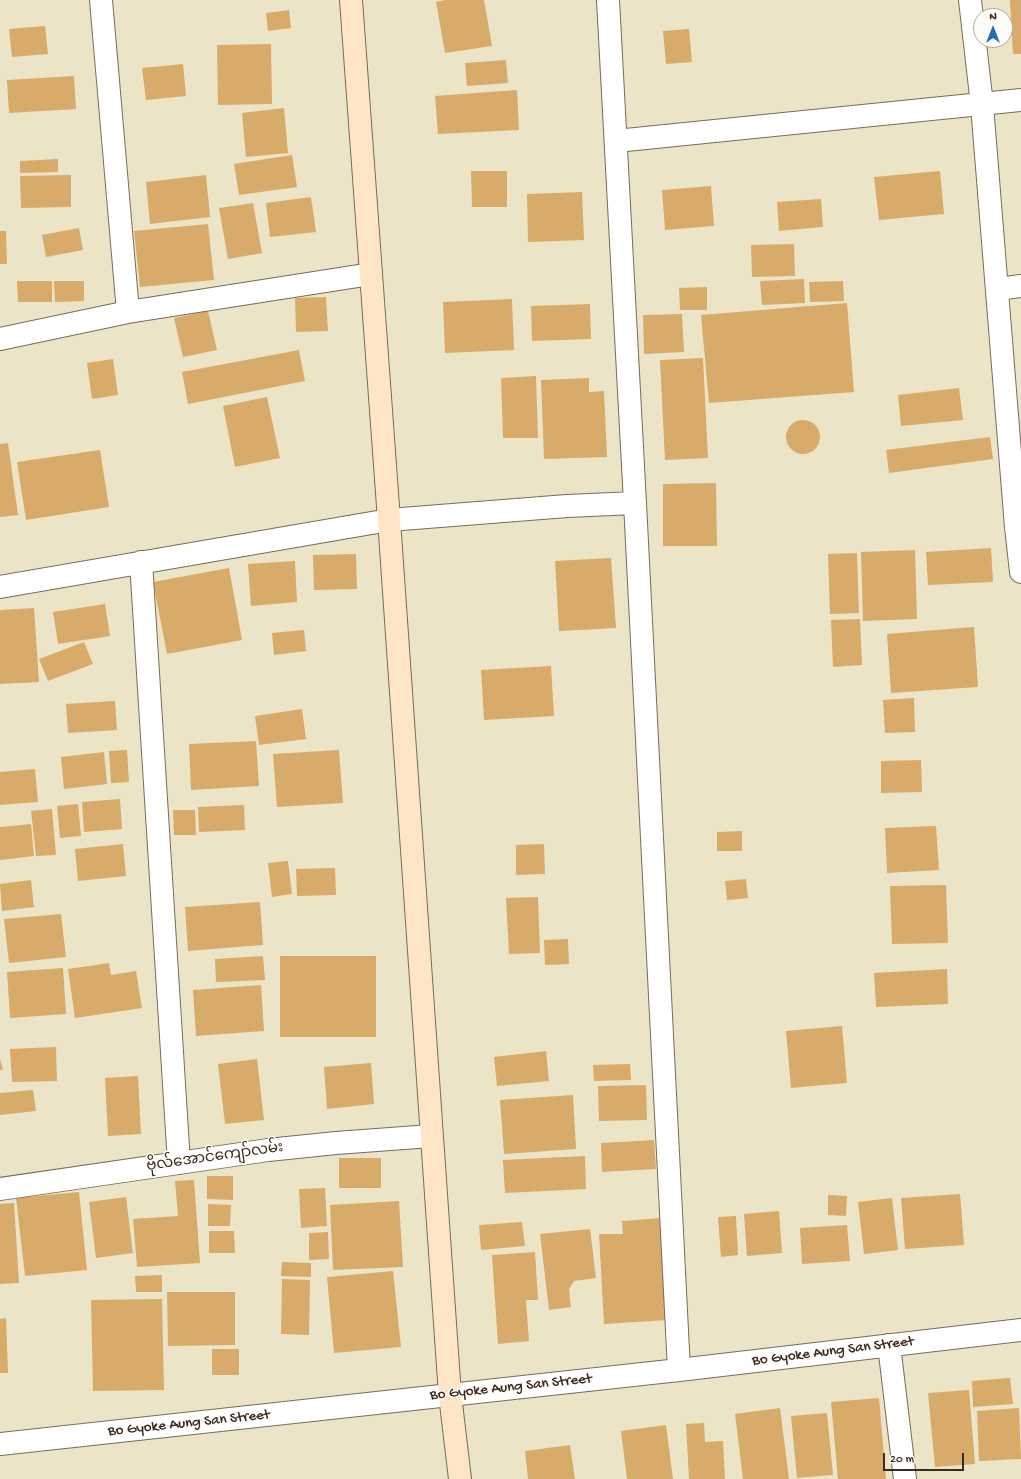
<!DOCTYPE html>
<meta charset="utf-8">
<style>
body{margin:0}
#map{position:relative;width:1021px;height:1479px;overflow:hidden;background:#ece4c6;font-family:"Gochi Hand",sans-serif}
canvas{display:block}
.north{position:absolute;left:973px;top:8px;width:40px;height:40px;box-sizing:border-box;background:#fdfcf7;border:1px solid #afa8a0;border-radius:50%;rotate:0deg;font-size:11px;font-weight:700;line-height:16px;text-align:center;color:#3b2a1e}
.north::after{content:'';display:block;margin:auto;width:14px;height:18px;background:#1f6fb2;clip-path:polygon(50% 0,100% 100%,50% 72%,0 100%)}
.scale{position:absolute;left:883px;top:1453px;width:81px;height:18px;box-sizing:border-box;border:2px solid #3b2a1e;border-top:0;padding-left:5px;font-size:12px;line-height:14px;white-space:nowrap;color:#3b2a1e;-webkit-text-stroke:3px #fdfcf7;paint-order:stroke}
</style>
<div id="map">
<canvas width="1021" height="1479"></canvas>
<div class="north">N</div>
<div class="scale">20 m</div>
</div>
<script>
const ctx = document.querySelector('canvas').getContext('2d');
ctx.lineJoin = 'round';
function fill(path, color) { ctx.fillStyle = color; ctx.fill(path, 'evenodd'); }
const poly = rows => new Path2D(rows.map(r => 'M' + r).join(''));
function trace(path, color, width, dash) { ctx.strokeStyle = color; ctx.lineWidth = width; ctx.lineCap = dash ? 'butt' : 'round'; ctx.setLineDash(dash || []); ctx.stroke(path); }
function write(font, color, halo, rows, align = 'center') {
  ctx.font = font + ' "Gochi Hand","Noto Sans Myanmar",sans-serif'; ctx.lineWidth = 3; ctx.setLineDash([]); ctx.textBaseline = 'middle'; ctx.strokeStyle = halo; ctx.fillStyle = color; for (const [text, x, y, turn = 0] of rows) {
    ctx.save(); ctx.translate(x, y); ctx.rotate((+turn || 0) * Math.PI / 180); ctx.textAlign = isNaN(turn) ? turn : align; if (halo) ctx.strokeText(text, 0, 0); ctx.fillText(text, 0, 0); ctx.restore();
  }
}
const building = poly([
 [445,0,484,0,492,46,445,53,436,2],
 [1010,0,1021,0,1021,54,1013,54],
 [289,10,291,28,268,31,266,13],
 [45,26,48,54,12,57,9,29],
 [689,29,692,62,666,64,663,31],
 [271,44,272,104,218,105,217,45],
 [506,60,508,83,467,86,465,63],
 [183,64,186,96,146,100,142,68],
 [74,76,76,109,9,113,7,80],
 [517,90,519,130,438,134,435,96],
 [284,108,288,153,246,157,242,113],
 [292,155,297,187,239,195,234,164],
 [58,159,58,172,20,173,20,161],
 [471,171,507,171,507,207,472,207],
 [940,171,944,214,879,220,874,177],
 [71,175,71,207,21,208,20,176],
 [206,175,210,217,150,224,146,182],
 [711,186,714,226,665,230,662,190],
 [582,192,584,240,528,242,527,194],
 [311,197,316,232,270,237,266,203],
 [821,199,823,227,779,231,777,202],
 [253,203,262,253,228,259,219,208],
 [208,224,214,280,140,287,134,231],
 [79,228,83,250,46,257,42,235],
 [0,231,6,231,7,264,0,264],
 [794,244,795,276,752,277,751,245],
 [804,279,805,303,762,305,760,281],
 [17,281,52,281,52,302,18,302],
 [54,281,84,281,84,301,55,302],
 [843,281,844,301,810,302,809,282],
 [707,287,707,310,680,310,679,288],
 [326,297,328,331,296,332,295,298],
 [512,299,514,350,445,353,443,302],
 [847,303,854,392,709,403,701,315],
 [590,304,591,339,532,341,531,306],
 [208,311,217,350,183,357,174,318],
 [682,314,684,352,644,354,643,315],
 [299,350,305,381,188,404,182,372],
 [703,358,708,458,665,460,660,360],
 [113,359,118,395,92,399,87,363],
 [536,376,538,438,503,438,501,378],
 [589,378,589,392,604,391,607,457,544,459,541,380],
 [959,388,963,420,901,426,898,395],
 [267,397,280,458,235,467,223,406],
 '786 437a17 17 0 1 1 34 0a17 17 0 1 1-34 0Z',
 [990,437,993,459,889,473,886,450],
 [8,443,18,515,0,517,0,444],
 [100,450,109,507,26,520,17,462],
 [716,483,717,546,663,546,663,484],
 [991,548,993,582,928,585,926,552],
 [915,550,917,619,863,621,861,552],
 [857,553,859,613,830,614,828,554],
 [356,554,357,589,314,590,313,555],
 [611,558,616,628,559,631,555,561],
 [295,561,297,602,251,606,248,564],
 [229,568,242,640,167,654,153,582],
 [105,604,110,636,58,644,53,612],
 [34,608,39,682,0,684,0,610],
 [860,619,862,665,833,667,831,620],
 [974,627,978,687,891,693,887,634],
 [304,630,306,651,274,655,272,633],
 [84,642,93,664,48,681,39,659],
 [551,666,554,716,484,720,481,670],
 [914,698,915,732,885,733,883,700],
 [115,701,117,730,68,733,66,704],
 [302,709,306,739,259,745,255,716],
 [256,741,259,786,191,790,189,744],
 [127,750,129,782,111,783,109,751],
 [339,750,343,803,277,807,273,754],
 [104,752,107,784,64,789,61,757],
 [921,760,922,792,881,793,881,761],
 [35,769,38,802,0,805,0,772],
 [120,799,122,829,84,832,82,802],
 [78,804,81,836,60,838,57,806],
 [244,805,245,830,199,832,198,807],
 [52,809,56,855,36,856,31,811],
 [173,810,195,810,196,835,174,835],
 [31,824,34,856,0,860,0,827],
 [936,826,939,870,887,873,885,828],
 [742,831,742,851,717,851,717,832],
 [123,844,126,876,78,881,75,849],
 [544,844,545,874,516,875,516,845],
 [288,861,292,894,272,897,268,863],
 [335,868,336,895,297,896,296,869],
 [746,879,748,898,727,900,725,881],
 [31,880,34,907,2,911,0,884],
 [946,885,948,943,892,944,890,886],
 [538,897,540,953,509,954,506,898],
 [260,902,263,945,188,951,185,907],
 [61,914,66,957,9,963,4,919],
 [568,939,569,964,545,965,544,940],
 [263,956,265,980,216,982,215,959],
 [280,956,376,956,376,1037,280,1037],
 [109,963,111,975,136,971,142,1008,75,1018,68,969],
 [63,968,66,1014,10,1018,7,972],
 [947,969,948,1004,876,1007,874,973],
 [261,985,264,1031,196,1036,193,990],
 [842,1026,847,1083,791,1088,786,1031],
 [56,1047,57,1081,12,1082,10,1049],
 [546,1051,549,1081,497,1086,494,1057],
 [0,1059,3,1070,0,1070],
 [257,1059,264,1120,225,1124,218,1064],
 [371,1063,374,1104,327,1109,324,1067],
 [630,1064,631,1080,594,1081,593,1065],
 [138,1076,141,1134,108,1136,105,1078],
 [646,1085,647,1120,599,1121,598,1086],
 [33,1090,36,1111,0,1115,0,1093],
 [573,1095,576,1149,504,1154,500,1100],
 [654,1140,656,1169,602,1172,601,1143],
 [585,1156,586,1189,505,1193,503,1160],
 [339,1158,381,1158,381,1188,339,1188],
 [207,1176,233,1176,233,1200,207,1199],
 [194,1180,200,1263,137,1267,133,1219,178,1216,175,1181],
 [325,1188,327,1226,301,1228,299,1189],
 [79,1192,87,1270,25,1276,16,1198],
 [960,1194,964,1245,905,1249,901,1198],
 [828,1195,847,1196,846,1216,828,1215],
 [126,1197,133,1253,96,1258,89,1202],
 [892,1198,898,1250,864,1254,858,1202],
 [399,1201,403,1267,333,1270,330,1205],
 [14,1203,19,1283,0,1284,0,1204],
 [208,1204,231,1205,230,1226,208,1226],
 [779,1211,782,1253,747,1256,744,1214],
 [736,1216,738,1255,721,1257,718,1217],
 [662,1218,668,1320,604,1324,599,1234,623,1234,622,1221],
 [522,1222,525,1246,481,1250,479,1225],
 [847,1225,850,1261,802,1264,800,1228],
 [590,1229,596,1278,574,1281,569,1289,571,1307,549,1310,540,1234],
 [209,1231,234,1231,235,1253,209,1253],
 [328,1232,329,1259,309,1260,309,1233],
 [535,1252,538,1300,526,1300,529,1341,498,1344,492,1255],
 [282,1262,311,1263,311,1277,281,1276],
 [393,1271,401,1347,334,1353,327,1277],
 [162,1275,162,1292,136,1292,135,1276],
 [282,1279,310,1280,309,1335,281,1334],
 [167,1292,235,1292,235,1345,168,1346],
 [162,1299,164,1390,93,1391,91,1300],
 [6,1318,8,1373,0,1373,0,1319],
 [212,1349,239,1349,239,1375,212,1375],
 [1010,1378,1013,1404,973,1407,972,1381],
 [969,1390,975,1464,935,1467,928,1393],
 [879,1398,886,1479,838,1479,831,1402],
 [780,1408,789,1479,743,1479,735,1414],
 [1019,1408,1021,1459,979,1461,977,1411],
 [827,1413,833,1475,797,1478,791,1416],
 [704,1423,705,1442,723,1441,725,1479,689,1479,686,1424],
 [666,1425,673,1479,627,1479,621,1431],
 [570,1445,575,1479,528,1479,525,1451]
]);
const street = poly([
 [101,0,128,312,371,274],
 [608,0,635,503],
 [970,0,982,105,1016,527,1021,572],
 [616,141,1021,100],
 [997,289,1021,286],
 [0,339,128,312],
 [141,562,179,1163],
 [0,587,389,520,567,506,635,503,679,1370],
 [0,1189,268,1150,336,1143,431,1136],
 [889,1345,905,1479],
 [0,1444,679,1370,1021,1330]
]);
const secondary = poly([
 [351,0,389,520,450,1395,460,1479]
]);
const streetNames = [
 ["ဗိုလ်အောင်ကျော်လမ်း",215,1158,-8],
 ["Bo Gyoke Aung San Street",833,1352,-7],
 ["Bo Gyoke Aung San Street",511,1388,-6],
 ["Bo Gyoke Aung San Street",189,1424,-6]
];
fill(building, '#d9ab6b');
trace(street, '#796b59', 24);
trace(secondary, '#796b59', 24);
trace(street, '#fff', 22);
trace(secondary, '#fde5c5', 22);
write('15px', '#3b2a1e', '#fdfcf7', streetNames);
</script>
